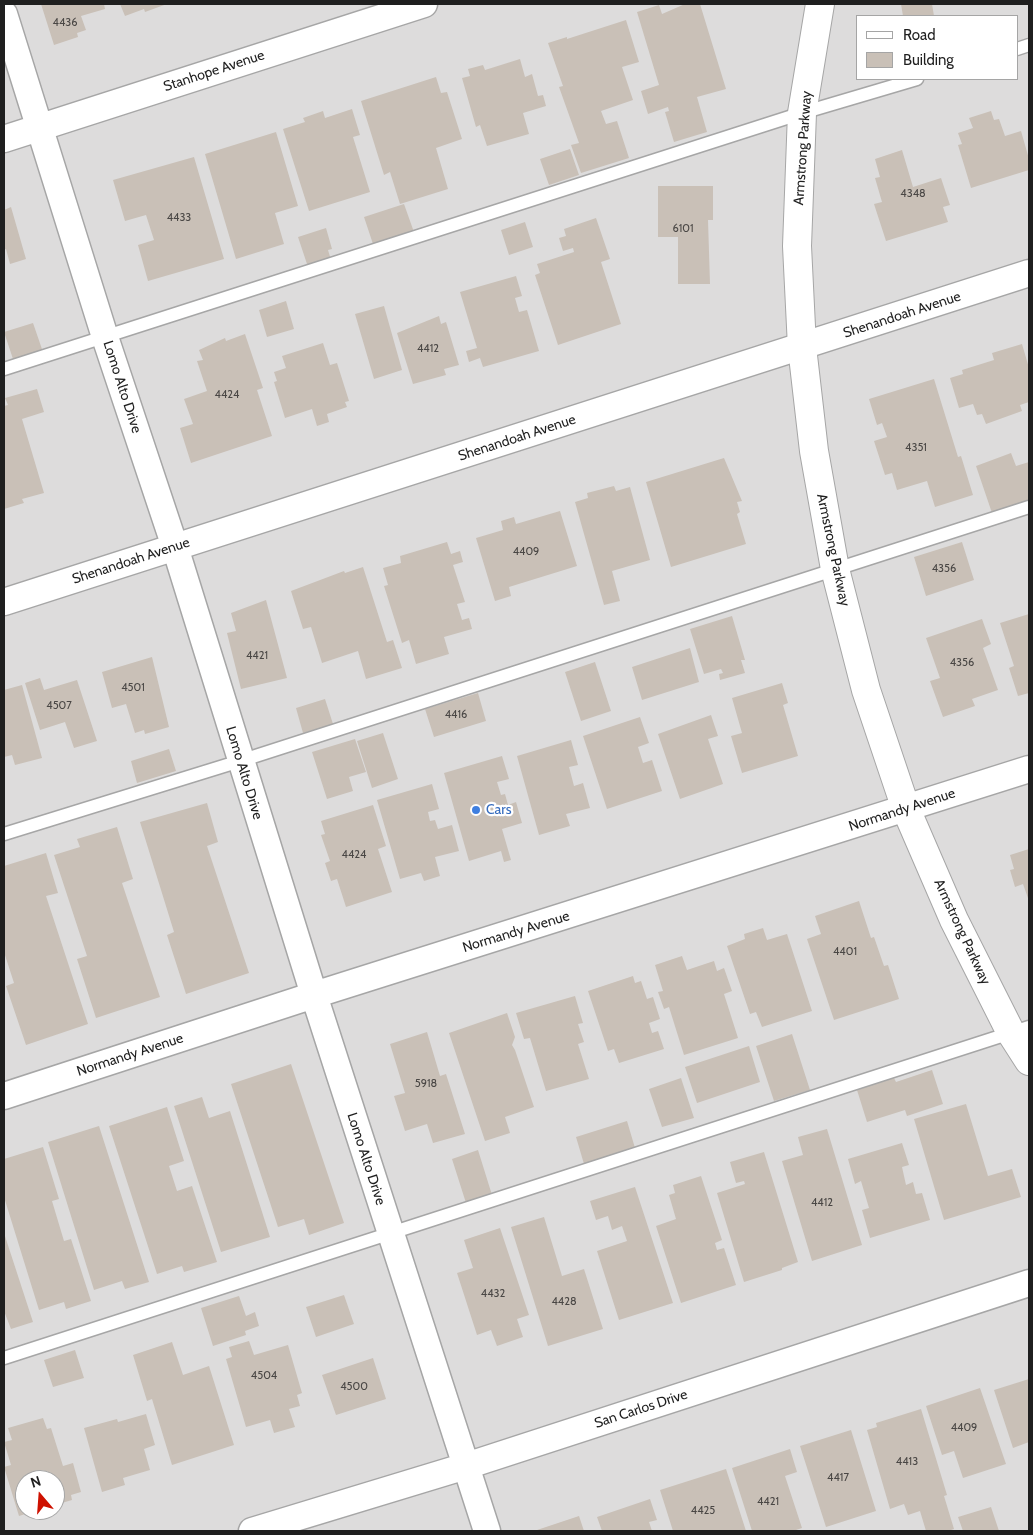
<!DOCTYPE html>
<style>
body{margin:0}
#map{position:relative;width:1033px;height:1535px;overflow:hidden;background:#f1eee4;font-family:Cabin,sans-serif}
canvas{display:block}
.frame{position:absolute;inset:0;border:5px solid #1f1f1f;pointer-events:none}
.legend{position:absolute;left:856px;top:15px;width:162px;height:65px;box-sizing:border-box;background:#fff;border:1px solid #a5a5a5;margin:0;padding:6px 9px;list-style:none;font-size:15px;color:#1f1f1f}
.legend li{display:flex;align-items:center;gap:10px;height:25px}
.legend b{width:25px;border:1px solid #a5a5a5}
.north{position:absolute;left:15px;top:1470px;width:50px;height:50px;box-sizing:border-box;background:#fff;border:1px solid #a5a5a5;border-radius:50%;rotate:342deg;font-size:14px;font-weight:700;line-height:20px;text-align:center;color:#1f1f1f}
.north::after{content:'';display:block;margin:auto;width:18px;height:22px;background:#ce1100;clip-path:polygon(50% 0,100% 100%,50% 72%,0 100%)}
</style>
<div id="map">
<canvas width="1033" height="1535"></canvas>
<div class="frame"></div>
<ul class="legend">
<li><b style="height:6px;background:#fff"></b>Road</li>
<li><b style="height:14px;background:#c9c0b7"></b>Building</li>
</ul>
<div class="north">N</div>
</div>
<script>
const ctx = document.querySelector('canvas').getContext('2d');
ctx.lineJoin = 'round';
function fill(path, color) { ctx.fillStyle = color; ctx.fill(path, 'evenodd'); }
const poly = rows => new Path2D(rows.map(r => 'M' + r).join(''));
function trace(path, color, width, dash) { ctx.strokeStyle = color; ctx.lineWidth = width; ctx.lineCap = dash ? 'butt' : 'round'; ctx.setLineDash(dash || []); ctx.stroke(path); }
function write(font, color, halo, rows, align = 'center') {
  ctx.font = font + ' Cabin,sans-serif'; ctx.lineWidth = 4.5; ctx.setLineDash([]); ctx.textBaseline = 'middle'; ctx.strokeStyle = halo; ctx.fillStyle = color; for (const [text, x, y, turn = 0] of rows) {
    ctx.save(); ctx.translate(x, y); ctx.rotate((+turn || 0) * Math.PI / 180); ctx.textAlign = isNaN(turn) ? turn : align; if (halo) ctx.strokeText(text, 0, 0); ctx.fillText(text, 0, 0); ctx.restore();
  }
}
const residential = poly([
 [4,4,1029,4,1029,1531,4,1531],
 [857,16,1017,16,1017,79,857,79],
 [25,1480,55,1480,55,1510,25,1510]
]);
const building = poly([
 [41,4,104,4,105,9,81,16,86,30,77,33,78,37,54,45],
 [120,4,167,4,145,12,144,9,125,16],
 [685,4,700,4,726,89,697,97,707,132,674,142,665,112,669,111,668,107,648,114,641,91,659,85,637,12,659,5,662,14],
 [901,4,932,4,934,16,903,16],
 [626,20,639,62,622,67,633,100,601,111,606,124,617,121,629,158,581,173,571,145,579,143,559,87,563,86,548,43,567,37,567,39],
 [520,59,525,77,532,74,538,96,543,95,546,106,523,113,529,134,487,146,480,125,476,127,462,78,470,76,468,69,483,65,485,70],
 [436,77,441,93,447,92,462,139,436,148,448,189,400,204,390,172,384,175,361,101],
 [352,109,360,135,353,137,370,192,309,211,283,129,305,122,303,118,323,111,325,118],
 [991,111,994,120,999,119,1005,136,1021,131,1029,159,1029,170,971,188,958,145,962,144,958,133,973,128,969,118],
 [276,132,298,206,275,213,284,244,236,259,205,154],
 [570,149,579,175,549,185,540,159],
 [902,150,913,187,941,178,950,205,943,207,948,222,886,241,874,204,882,202,875,178,880,177,875,159],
 [194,157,224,259,148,281,138,245,154,240,146,215,125,221,113,180],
 [658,186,713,186,713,220,708,220,710,284,678,284,678,237,658,237],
 [404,204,415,235,374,247,364,217],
 [11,207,26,259,10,264,6,249,4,250,4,210],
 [596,218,610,259,601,262,621,324,558,345,535,275,540,273,537,264,574,252,573,248,563,251,559,238,566,236,564,229],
 [525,222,533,247,509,255,501,230],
 [326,228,332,249,328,250,331,260,308,267,298,237],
 [516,276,522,296,515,298,519,312,527,310,539,351,483,367,480,358,469,362,466,351,477,348,460,292],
 [286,301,294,329,267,337,259,310],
 [384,306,402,370,374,379,355,314],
 [439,316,441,324,446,322,459,365,444,369,446,375,413,384,397,333],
 [33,323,43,352,14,362,4,332],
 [245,334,263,388,257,390,272,436,191,463,180,428,193,424,184,399,207,391,197,361,203,360,199,350,225,338,226,341],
 [323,343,330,365,337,363,349,401,345,402,347,407,327,414,329,422,317,426,312,409,285,418,274,382,277,381,274,372,286,368,282,356],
 [1022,344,1029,368,1029,402,1020,405,1022,411,986,424,982,414,977,415,973,404,959,408,950,378,963,374,962,370,994,360,992,353],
 [934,379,958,457,961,456,973,495,935,507,927,481,897,490,892,473,885,475,874,441,887,437,882,423,877,425,869,399],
 [37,389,44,412,22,419,44,493,22,499,24,503,4,509,4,406,8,405,5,398],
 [1011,453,1016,466,1029,462,1029,500,992,513,976,466],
 [724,458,742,501,737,502,740,512,737,514,746,544,671,567,646,482],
 [614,486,616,491,630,487,650,560,612,571,620,601,604,605,575,502,588,498,587,493],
 [560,511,577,566,509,587,511,596,495,601,476,538,503,530,501,521,514,517,516,524],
 [447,542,451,554,460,551,463,562,453,565,465,602,457,604,462,620,469,618,472,629,444,637,449,654,416,664,409,640,402,643,384,586,388,585,383,568,401,563,400,556],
 [962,542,974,580,926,596,914,557],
 [363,567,387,642,393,640,402,668,366,679,358,651,322,663,311,627,303,629,291,591,344,571,345,573],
 [266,600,287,678,241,689,227,633,236,631,231,613],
 [1029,614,1029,693,1018,696,1009,668,1014,666,1000,623],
 [732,616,745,660,741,660,745,673,720,680,719,674,723,673,721,669,704,674,690,629],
 [982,619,991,644,983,648,998,690,972,699,975,706,943,717,930,681,940,678,926,638],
 [690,648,699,682,642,700,632,667],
 [152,657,169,727,145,734,144,730,135,733,126,704,112,708,102,672],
 [595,662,611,711,581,721,565,672],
 [40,678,44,690,77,680,97,741,74,748,65,722,40,730,25,683],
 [782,683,788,703,783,705,798,756,742,773,731,736,742,733,732,698],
 [22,685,42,758,15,765,12,755,4,757,4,690],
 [478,693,486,721,434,737,425,709],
 [325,699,333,724,303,733,296,708],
 [711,715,718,736,708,739,723,784,680,799,658,734],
 [640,717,649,743,638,747,643,763,652,760,662,791,607,809,583,736],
 [383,733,398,779,372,788,357,741],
 [355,739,366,772,349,777,353,791,327,799,312,752],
 [571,740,578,765,569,767,574,786,583,783,590,808,566,814,570,826,539,835,517,756],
 [169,749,176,771,137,783,131,761],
 [502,756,509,779,497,782,501,795,505,794,508,805,516,802,522,823,502,829,511,860,504,862,501,851,469,861,444,773],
 [432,784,439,809,428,812,430,821,435,820,438,829,452,825,459,851,435,857,440,876,424,881,421,873,400,879,377,800],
 [207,803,218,842,207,846,249,973,186,994,167,935,174,932,140,822],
 [373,805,386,846,378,849,392,892,346,907,337,879,331,881,325,863,330,861,321,835,325,834,321,821],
 [117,827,133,879,122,883,160,997,96,1018,77,959,87,956,54,855,80,847,77,839],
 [1029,849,1029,901,1023,884,1015,887,1010,870,1014,869,1010,855],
 [46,853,58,893,46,896,88,1024,26,1045,6,986,14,983,4,952,4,866],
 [859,901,871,938,874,937,884,966,888,965,899,999,834,1020,807,939,821,934,815,916],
 [763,928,767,940,787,934,812,1011,762,1027,756,1012,750,1014,727,946,745,939,744,934],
 [682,956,687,970,714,961,717,971,724,968,732,991,724,994,738,1038,684,1055,669,1007,664,1009,658,992,663,991,655,965],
 [633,976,635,983,641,981,647,999,653,997,660,1019,649,1023,652,1033,658,1031,664,1049,619,1063,614,1049,608,1051,588,991],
 [575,996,583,1023,578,1024,584,1042,578,1044,589,1079,546,1091,530,1038,524,1039,516,1013],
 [507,1013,515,1037,512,1045,515,1050,534,1107,505,1117,510,1133,485,1141,449,1033],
 [427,1032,440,1076,446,1074,465,1134,433,1143,427,1124,405,1131,394,1096,405,1093,390,1044],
 [792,1034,810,1090,774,1101,756,1046],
 [749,1046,760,1082,697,1103,685,1067],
 [291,1064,344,1223,309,1235,304,1219,278,1227,231,1084],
 [932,1070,943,1104,907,1116,905,1110,867,1122,857,1090,894,1078,896,1082],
 [681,1078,694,1118,662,1127,649,1089],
 [202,1097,209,1118,230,1111,270,1237,221,1252,174,1106],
 [966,1104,988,1176,1012,1169,1021,1197,944,1220,914,1119],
 [167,1107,184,1161,169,1166,177,1191,192,1186,217,1262,184,1272,182,1266,157,1274,109,1126],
 [627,1121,635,1148,584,1164,576,1137],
 [99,1126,149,1282,125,1289,122,1281,94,1290,48,1142],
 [827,1129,862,1245,812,1261,782,1161,803,1155,798,1137],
 [902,1143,909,1165,902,1167,906,1185,913,1182,916,1194,922,1193,930,1220,870,1238,862,1210,869,1208,861,1181,855,1184,848,1159],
 [43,1147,59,1199,52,1201,64,1241,71,1239,91,1301,66,1309,64,1302,39,1310,4,1197,4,1159],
 [478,1150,492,1195,466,1203,452,1159],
 [764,1152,798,1262,782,1268,782,1270,744,1282,717,1193,745,1184,744,1181,736,1183,730,1162],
 [701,1176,722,1240,715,1243,717,1250,724,1248,736,1285,681,1303,656,1226,676,1219,669,1195,675,1193,673,1185],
 [635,1187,673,1303,619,1320,597,1251,627,1241,622,1226,612,1230,608,1216,596,1220,590,1201],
 [544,1217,562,1276,584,1269,603,1329,548,1346,511,1227],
 [500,1228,529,1315,517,1319,523,1337,497,1346,491,1330,477,1335,457,1273,473,1268,464,1240],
 [4,1233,33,1322,11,1329,4,1311],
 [344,1295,354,1324,316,1337,306,1307],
 [239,1296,246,1316,255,1312,259,1326,245,1331,246,1335,213,1346,201,1308],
 [249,1341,254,1355,288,1345,302,1393,297,1395,300,1406,289,1409,295,1427,274,1433,270,1420,246,1427,226,1359,232,1357,229,1347],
 [172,1342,183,1375,209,1366,234,1445,172,1465,152,1399,147,1401,133,1355],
 [75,1350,84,1378,53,1387,44,1360],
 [373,1358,386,1399,336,1415,322,1375],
 [1029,1379,1029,1442,1013,1448,994,1390],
 [980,1388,1006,1464,963,1478,954,1451,942,1455,926,1406],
 [921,1409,947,1495,944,1496,954,1529,948,1531,926,1531,920,1511,908,1515,904,1504,890,1509,867,1430,877,1427,876,1423],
 [146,1414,155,1445,144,1449,150,1470,123,1478,125,1485,102,1492,84,1428,117,1419,118,1422],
 [43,1418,47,1429,51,1428,63,1466,73,1463,81,1492,71,1495,72,1500,55,1505,55,1480,25,1480,25,1510,38,1510,19,1516,4,1467,11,1465,4,1442,12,1440,8,1428],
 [851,1430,876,1511,826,1527,800,1446],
 [790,1449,797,1472,785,1476,802,1528,793,1531,752,1531,732,1468],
 [726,1469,746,1531,673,1531,660,1490],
 [650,1499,657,1520,649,1522,652,1531,602,1531,597,1517],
 [991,1507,999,1531,963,1531,958,1517],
 [579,1516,584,1531,534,1531]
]);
const service = poly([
 [1017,49,1029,45],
 [4,369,802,113,917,79],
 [4,834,240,761,1029,507],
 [4,1358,1029,1027]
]);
const minor = poly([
 [4,14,105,337,175,547,314,995,487,1531],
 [4,139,424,4],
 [4,602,1029,273],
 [4,1096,314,995,1029,769],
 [252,1531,466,1466,1029,1283]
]);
const tertiary = poly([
 [820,4,802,113,797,246,802,347,814,451,835,569,866,690,906,809,954,920,1011,1033,1029,1061]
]);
const markers = [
 [476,810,5,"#3f7fe0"]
];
const numberNames = [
 ["4436",65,23],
 ["4348",913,194],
 ["4433",179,218],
 ["6101",683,229],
 ["4412",428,349],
 ["4424",227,395],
 ["4351",916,448],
 ["4409",526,552],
 ["4356",944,569],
 ["4421",257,656],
 ["4356",962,663],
 ["4501",133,688],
 ["4507",59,706],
 ["4416",456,715],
 ["4424",354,855],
 ["4401",845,952],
 ["5918",426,1084],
 ["4412",822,1203],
 ["4432",493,1294],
 ["4428",564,1302],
 ["4504",264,1376],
 ["4500",354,1387],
 ["4409",964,1428],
 ["4413",907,1462],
 ["4417",838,1478],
 ["4421",768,1502],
 ["4425",703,1511]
];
const streetNames = [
 ["Stanhope Avenue",214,71,-18],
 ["Armstrong Parkway",803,148,-86],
 ["Shenandoah Avenue",902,315,-18],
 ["Lomo Alto Drive",122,387,72],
 ["Shenandoah Avenue",517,438,-18],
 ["Armstrong Parkway",833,550,78],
 ["Shenandoah Avenue",131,561,-18],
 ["Lomo Alto Drive",244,773,73],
 ["Normandy Avenue",902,810,-18],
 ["Normandy Avenue",516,932,-17],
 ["Armstrong Parkway",962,932,65],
 ["Normandy Avenue",130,1055,-18],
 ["Lomo Alto Drive",366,1159,72],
 ["San Carlos Drive",641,1409,-18]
];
const shopNames = [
 ["Cars",486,810]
];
fill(residential, '#dddcdc');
fill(building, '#c9c0b7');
trace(service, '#a6a6a6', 15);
trace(minor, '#a6a6a6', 29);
trace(tertiary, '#a6a6a6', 30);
trace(service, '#fff', 12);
trace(minor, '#fff', 26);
trace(tertiary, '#fff', 28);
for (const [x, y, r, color] of markers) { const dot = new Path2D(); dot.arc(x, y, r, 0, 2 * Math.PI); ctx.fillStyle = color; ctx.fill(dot); trace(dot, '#fff', 2); }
write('11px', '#4a4745', null, numberNames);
write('14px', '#1f1f1f', '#fff', streetNames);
write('14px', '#366cbe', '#fff', shopNames, 'left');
</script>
